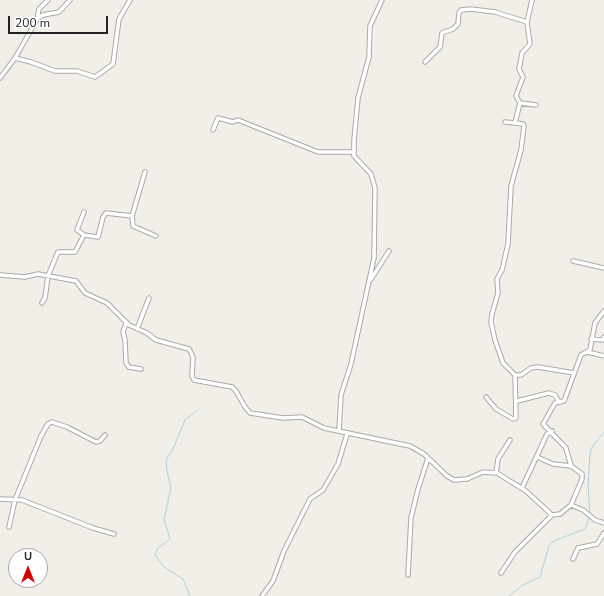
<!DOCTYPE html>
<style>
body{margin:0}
#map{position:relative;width:604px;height:596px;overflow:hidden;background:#f2efe9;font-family:"Nunito Sans",sans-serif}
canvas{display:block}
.north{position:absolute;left:8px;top:548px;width:40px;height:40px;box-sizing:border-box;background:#fff;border:1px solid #a7a7a7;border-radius:50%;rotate:0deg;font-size:11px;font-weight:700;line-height:16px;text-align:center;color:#222}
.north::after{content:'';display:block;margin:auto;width:14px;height:18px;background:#d40000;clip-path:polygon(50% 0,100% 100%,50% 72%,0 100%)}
.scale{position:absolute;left:8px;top:16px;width:100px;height:18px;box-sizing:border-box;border:2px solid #222;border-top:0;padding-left:5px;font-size:12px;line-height:14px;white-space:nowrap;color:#222;-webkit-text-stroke:3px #fff;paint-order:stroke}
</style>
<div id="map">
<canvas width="604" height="596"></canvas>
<div class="north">U</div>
<div class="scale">200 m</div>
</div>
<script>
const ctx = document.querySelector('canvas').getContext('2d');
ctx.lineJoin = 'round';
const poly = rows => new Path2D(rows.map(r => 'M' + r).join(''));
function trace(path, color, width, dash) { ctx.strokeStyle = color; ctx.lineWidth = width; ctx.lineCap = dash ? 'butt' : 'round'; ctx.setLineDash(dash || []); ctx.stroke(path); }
const stream = poly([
 [590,515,588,487,590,454,592,447,604,432],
 [190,596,183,579,164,567,155,555,157,549,170,539,164,519,171,488,167,471,166,460,173,449,185,420,196,411],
 [509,596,523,585,540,577,549,546,554,541,585,529,589,518]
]);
const minor = poly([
 [532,0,527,22,530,44,522,53,519,69,523,77,516,96,520,103,515,123,523,124,524,126,521,150,511,186,508,244,502,270,497,279,498,293,492,314,491,322,495,340,503,363,515,375,521,375,531,368,538,367,574,373],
 [37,19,39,9,48,0],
 [15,58,31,62,55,71,77,71,95,77,113,64,119,19,130,0],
 [425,62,440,47,442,33,453,29,458,24,459,13,461,10,471,9,495,12,527,22],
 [0,78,15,58,38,18,43,15,59,12,70,0],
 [520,103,536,105],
 [505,122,515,123],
 [213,130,218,118,233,122,238,120,318,152,353,152],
 [132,216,133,226,156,236],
 [84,235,77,230,84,212],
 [573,261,604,268],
 [0,275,25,277,38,274,76,281,85,293,107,303,129,325,147,333,156,340,189,349,193,357,192,376,194,380,232,387,236,391,245,407,250,413,283,418,302,417,324,428,410,446,424,454,447,476,454,480,467,479,483,472,497,473,526,491,552,515,560,514,571,505,583,510,595,520,604,523],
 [371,279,389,251],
 [42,303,45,298,48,276,58,252,75,252,84,235,98,237,103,217,106,213,132,216,145,172],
 [126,323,123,332,125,340,126,363,129,367,141,369],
 [137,329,149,298],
 [591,339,603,340,604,337],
 [588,352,604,356],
 [486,397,496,409,513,419,516,418,515,375],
 [517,401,549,393,555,395,559,402],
 [339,431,341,395,351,364,374,258,375,188,371,174,354,156,354,140,358,98,369,57,370,26,382,0],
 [537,457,553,464,571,466],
 [496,473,498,459,510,440],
 [522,488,547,434,552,431],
 [0,499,22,500,93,528,114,534],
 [571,505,582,479,582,474,571,466,566,448,543,424,555,403,564,401,581,355,590,350,595,323,604,311],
 [9,527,15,500,41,436,48,424,52,422,67,427,96,442,100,441,105,435],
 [573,559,578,548,597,544,604,533],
 [501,573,515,552,552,515],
 [408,575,411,518,418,489,428,458],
 [262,596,273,581,284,551,310,499,323,490,338,464,347,434]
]);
trace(stream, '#aad3df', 1);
trace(minor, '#a9a9a9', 5.5);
trace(minor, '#fff', 3.5);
</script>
